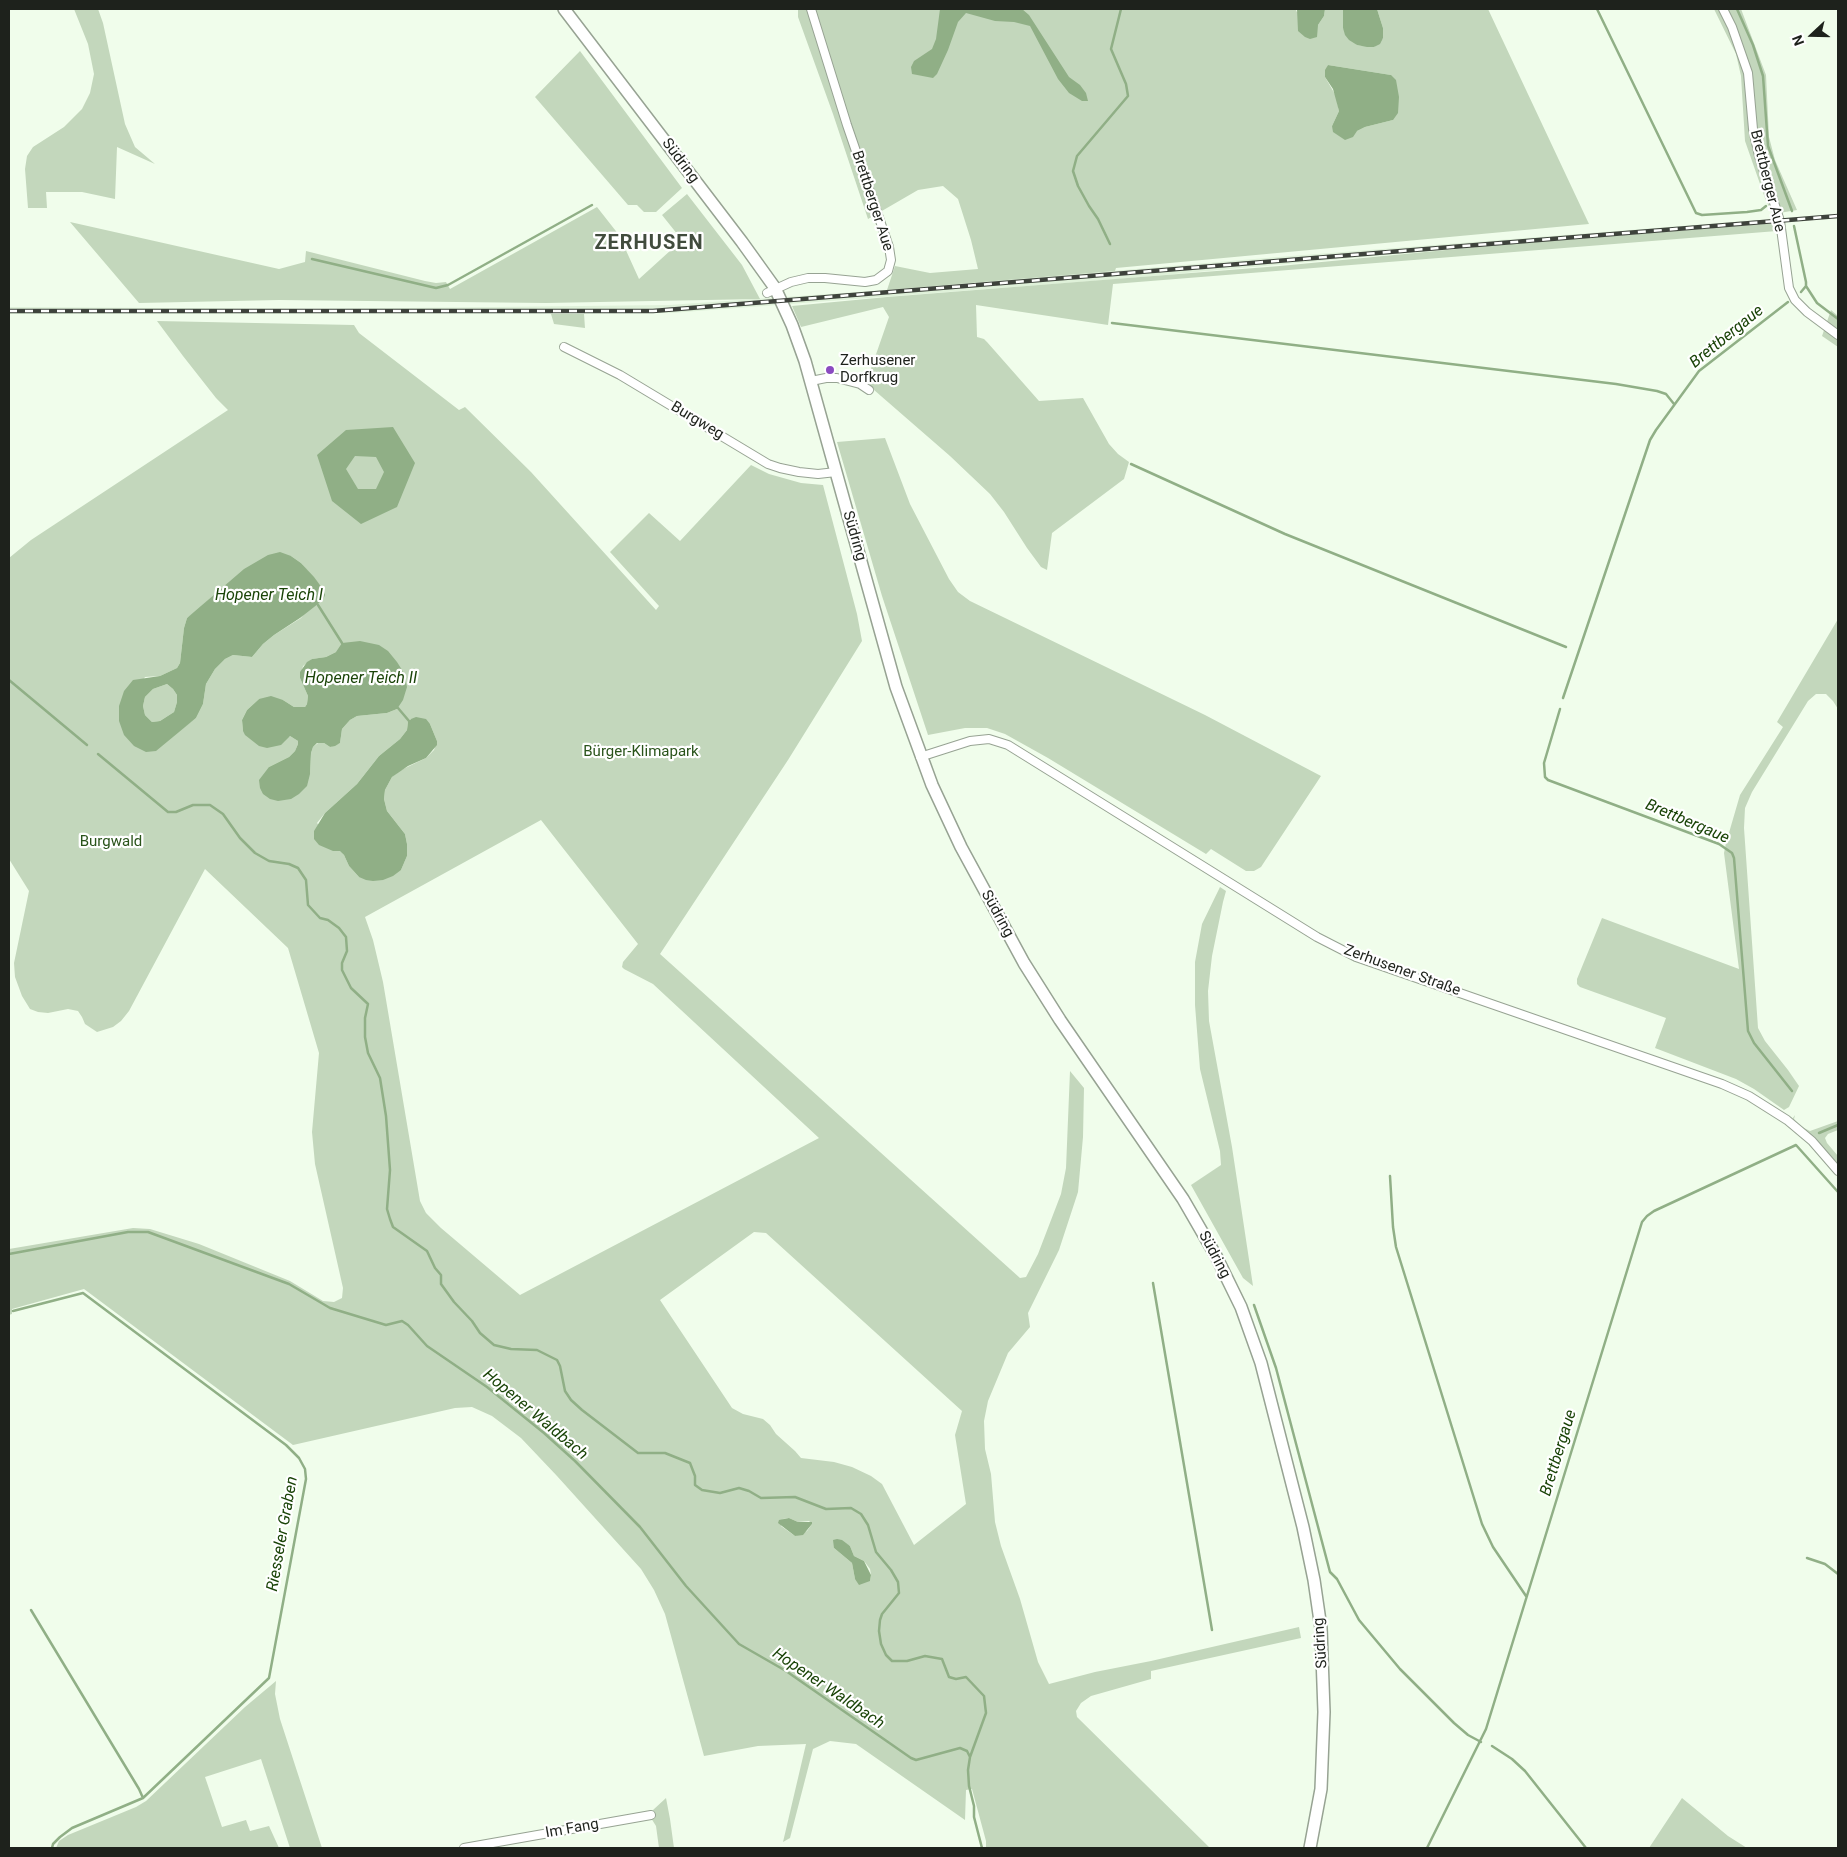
<!DOCTYPE html>
<meta charset="utf-8">
<style>
body{margin:0}
#map{position:relative;width:1847px;height:1857px;overflow:hidden;background:#f0fdeb;font-family:Roboto,sans-serif}
canvas{display:block}
.frame{position:absolute;inset:0;border:10px solid #1e221c;pointer-events:none}
.north{position:absolute;left:1787px;top:10px;width:50px;height:50px;-webkit-text-stroke:4px #fff;paint-order:stroke;rotate:249deg;font-size:14px;font-weight:700;line-height:20px;text-align:center;color:#1e221c}
.north::after{content:'';display:block;margin:auto;width:18px;height:22px;background:#1e221c;clip-path:polygon(50% 0,100% 100%,50% 72%,0 100%)}
</style>
<div id="map">
<canvas width="1847" height="1857"></canvas>
<div class="frame"></div>
<div class="north">N</div>
</div>
<script>
const ctx = document.querySelector('canvas').getContext('2d');
ctx.lineJoin = 'round';
function fill(path, color) { ctx.fillStyle = color; ctx.fill(path, 'evenodd'); }
const poly = rows => new Path2D(rows.map(r => 'M' + r).join(''));
function trace(path, color, width, dash) { ctx.strokeStyle = color; ctx.lineWidth = width; ctx.lineCap = dash ? 'butt' : 'round'; ctx.setLineDash(dash || []); ctx.stroke(path); }
function write(font, color, halo, rows, align = 'center') {
  ctx.font = font + ' Roboto,sans-serif'; ctx.lineWidth = 4.5; ctx.setLineDash([]); ctx.textBaseline = 'middle'; ctx.strokeStyle = halo; ctx.fillStyle = color; for (const [text, x, y, turn = 0] of rows) {
    ctx.save(); ctx.translate(x, y); ctx.rotate((+turn || 0) * Math.PI / 180); ctx.textAlign = isNaN(turn) ? turn : align; if (halo) ctx.strokeText(text, 0, 0); ctx.fillText(text, 0, 0); ctx.restore();
  }
}
const built = poly([
 [1838,214,1838,218,1498,245,1119,279,671,313,9,314,9,307,317,309,669,305,887,290,1278,257]
]);
const green = poly([
 [74,9,98,9,103,23,125,124,135,147,155,164,117,147,115,199,82,192,46,192,47,208,28,208,25,169,27,156,33,147,64,127,82,109,90,93,94,74,88,44],
 [798,9,1297,9,1296,11,1318,25,1324,16,1325,9,1343,9,1343,28,1357,45,1374,47,1383,38,1383,28,1377,9,1488,9,1589,224,1116,268,1115,271,887,290,895,266,930,273,978,269,971,240,958,199,943,186,918,190,868,219,833,114,798,17],
 [1328,65,1391,75,1393,120,1365,127,1357,131,1332,126,1339,111,1336,96,1325,77],
 [1714,9,1741,9,1766,75,1769,137,1775,160,1797,210,1773,214,1766,201,1745,141,1741,76,1736,54],
 [580,51,682,188,656,212,644,212,637,205,628,205,535,97],
 [687,194,742,265,760,299,546,303,279,300,139,303,70,222,279,269,305,262,306,251,425,281,436,283,446,282,450,289,597,207,619,235,639,279,682,240,662,215],
 [1777,223,1777,231,1113,284,1108,325,976,305,977,337,984,339,987,342,1039,401,1083,398,1109,444,1118,454,1129,462,1124,479,1052,533,1047,570,1041,567,1027,548,1004,512,990,494,950,456,866,383,889,317,883,307,801,327,792,306,887,297,1280,266,1498,245],
 [1831,310,1838,316,1838,347,1822,336],
 [551,314,584,314,585,328,554,324],
 [157,321,354,325,359,333,459,410,465,407,531,472,656,610,659,606,610,552,649,513,680,541,751,465,769,474,801,483,823,485,857,614,862,641,788,760,660,954,1020,1278,1026,1277,1038,1254,1061,1194,1066,1168,1070,1071,1084,1088,1083,1137,1078,1192,1059,1250,1028,1313,1030,1327,1008,1353,988,1401,984,1421,985,1449,991,1474,995,1522,1001,1546,1020,1599,1038,1662,1049,1684,1095,1672,1151,1661,1299,1627,1301,1638,1151,1671,1151,1679,1091,1696,1081,1703,1076,1711,1077,1717,1210,1848,986,1848,986,1841,972,1789,966,1790,965,1820,856,1744,830,1741,813,1749,790,1838,783,1842,806,1744,758,1746,704,1756,665,1614,654,1590,641,1569,557,1476,521,1438,492,1416,472,1407,455,1408,293,1445,84,1289,12,1309,12,1314,9,1315,9,1249,133,1228,150,1229,199,1244,290,1281,323,1301,334,1302,342,1298,343,1288,315,1164,312,1132,319,1053,288,948,205,869,129,1011,121,1021,113,1027,97,1032,85,1024,82,1017,78,1011,68,1009,48,1013,38,1012,30,1009,22,996,15,977,14,963,29,891,9,859,9,558,31,540,228,410,216,398,183,356],
 [291,556,301,563,323,589,301,618,274,635,263,644,252,657,233,655,225,659,215,669,206,684,203,704,196,718,179,731,119,721,145,677,160,676,177,668,180,663,184,628,187,618,196,612,221,588],
 [336,652,397,709,387,713,357,716,350,720,342,729,340,743,330,747,324,743,318,743,313,747,311,753,310,774,269,767,289,757,295,751,298,744,298,741,290,736,288,737,243,731,242,720,247,710,259,699,283,700,294,707,305,707,307,704,308,696,300,678,303,666,312,659,326,657],
 [411,719,430,724,437,741,434,750,426,758,399,771,392,777,385,790,384,799,387,811,405,834,407,844,407,856,401,870,359,877,349,866,344,855,317,823,325,813,357,784,379,756,400,739,407,730,408,722],
 [541,820,638,944,623,962,622,967,624,969,653,984,819,1138,520,1295,441,1228,426,1213,420,1201,383,982,373,940,365,917],
 [754,1232,766,1233,962,1411,955,1435,966,1504,914,1545,882,1484,871,1476,852,1467,834,1462,801,1458,795,1451,776,1434,770,1425,763,1419,743,1414,732,1408,660,1300],
 [789,1518,798,1522,809,1521,812,1524,807,1531,795,1536,781,1526,783,1519],
 [846,1544,850,1546,854,1556,864,1561,870,1569,871,1575,870,1581,855,1579,852,1563,834,1548],
 [885,438,910,504,949,579,958,592,970,601,1205,715,1321,776,1261,867,1254,871,1246,871,1211,849,1206,854,1048,758,1005,734,987,728,965,728,928,735,882,596,837,442],
 [1838,619,1838,709,1833,701,1826,694,1816,694,1808,701,1752,792,1745,808,1744,828,1758,1028,1765,1041,1788,1070,1799,1086,1789,1107,1784,1110,1754,1089,1736,1079,1655,1048,1666,1018,1580,987,1577,984,1577,979,1602,918,1739,969,1724,853,1726,843,1740,795,1783,727,1777,722],
 [167,684,173,689,177,695,177,702,174,712,160,721,152,722,145,715,143,706,145,697,153,689],
 [1220,887,1226,891,1223,902,1212,956,1208,991,1209,1021,1232,1147,1253,1286,1243,1278,1191,1185,1221,1165,1220,1151,1200,1069,1195,1005,1195,962,1202,924],
 [1795,1115,1794,1119,1800,1126,1810,1131,1838,1121,1838,1130,1828,1134,1825,1138,1827,1143,1838,1156,1838,1166,1794,1122,1793,1118],
 [276,1681,275,1694,280,1719,322,1848,290,1848,261,1759,205,1777,222,1827,246,1820,250,1831,269,1826,279,1848,56,1848,59,1841,68,1835,136,1807,146,1801,245,1707],
 [666,1798,670,1819,674,1848,659,1848,656,1826,651,1818,653,1810],
 [1682,1798,1728,1836,1747,1848,1649,1848]
]);
const water = poly([
 [940,9,1022,9,1029,15,1069,77,1080,85,1086,93,1088,101,1082,101,1069,93,1058,79,1030,26,1014,22,995,21,966,13,958,22,948,50,937,74,933,78,912,74,911,67,914,61,932,49,936,39],
 [1297,9,1325,9,1324,16,1318,25,1317,37,1310,39,1305,37,1298,31],
 [1343,9,1377,9,1383,28,1383,38,1380,44,1374,47,1367,47,1357,45,1349,40,1345,35,1343,28],
 [1328,65,1391,75,1396,80,1399,97,1398,113,1393,120,1365,127,1357,131,1353,137,1345,140,1333,132,1332,126,1339,111,1333,89,1325,77,1325,70],
 [393,427,415,463,397,507,361,524,332,501,317,455,346,430],
 [355,456,376,457,384,472,376,489,358,489,346,469],
 [280,552,291,556,301,563,314,577,323,589,325,595,323,600,300,618,274,635,263,644,252,657,233,655,225,659,215,669,206,684,203,704,196,718,156,751,146,752,134,746,124,735,119,721,119,706,124,691,133,680,160,676,177,668,180,663,184,628,187,618,244,569,268,555],
 [167,684,173,689,177,695,177,702,174,712,160,721,152,722,145,715,143,706,145,697,153,689],
 [360,641,379,645,388,651,397,662,404,673,407,687,403,700,397,709,387,713,357,716,350,720,342,729,340,743,335,746,330,747,324,743,317,743,313,747,311,753,310,774,307,786,299,794,291,799,278,801,270,799,263,794,260,788,259,780,269,767,289,757,295,751,298,744,298,741,290,736,281,745,267,748,259,746,245,735,243,731,242,720,247,710,259,699,271,696,283,700,294,707,305,707,307,704,308,696,300,678,300,672,307,662,312,659,326,657,336,652,342,643],
 [416,717,426,719,430,724,437,741,437,745,426,758,408,766,392,777,385,790,384,799,387,811,405,834,407,844,407,856,401,870,393,876,383,880,373,881,366,880,359,877,349,866,344,855,340,851,333,851,319,845,314,839,314,831,325,813,357,784,379,756,400,739,407,730,408,722,411,719],
 [789,1518,798,1522,812,1522,812,1524,803,1535,795,1536,778,1523,779,1520],
 [837,1539,842,1540,850,1546,854,1556,864,1561,871,1575,870,1581,859,1585,855,1579,852,1563,834,1548,833,1540]
]);
const stream = poly([
 [1597,9,1696,213,1702,215,1747,212,1761,210,1766,206],
 [1737,9,1753,45,1763,76,1768,146,1792,211],
 [1794,226,1806,282,1806,286,1817,303,1838,319],
 [1110,244,1098,219,1089,206,1078,186,1073,171,1077,156,1128,96,1126,84,1111,49,1121,9],
 [312,259,436,288,448,285,592,205],
 [1801,292,1806,286],
 [1112,323,1616,384,1657,391,1666,394,1674,404],
 [1131,464,1285,534,1566,647],
 [318,605,342,643],
 [9,680,87,745],
 [1563,698,1650,440,1656,430,1699,371,1788,302],
 [398,708,409,721],
 [1560,709,1544,763,1545,777,1548,780,1719,844,1732,853,1734,858,1748,1031,1754,1043,1792,1091],
 [98,754,168,812,176,812,193,805,210,805,223,814,240,838,255,853,269,861,289,864,298,868,306,880,308,905,320,918,328,920,339,928,346,937,347,951,342,963,342,970,351,988,368,1004,365,1018,365,1037,368,1053,380,1078,386,1116,390,1170,387,1209,390,1219,393,1227,427,1251,435,1268,441,1275,441,1284,454,1302,472,1321,480,1333,494,1345,511,1349,537,1350,557,1360,560,1366,565,1391,571,1400,582,1410,638,1453,665,1453,690,1463,695,1476,695,1485,702,1490,720,1493,739,1488,749,1491,761,1498,795,1497,826,1509,851,1508,861,1514,868,1525,876,1552,891,1570,898,1582,899,1593,882,1614,880,1620,879,1631,881,1644,886,1655,892,1661,907,1661,925,1656,942,1659,949,1677,956,1679,966,1677,984,1696,986,1713,970,1757,968,1770,969,1786,974,1806,974,1817,982,1848],
 [1819,1133,1838,1125],
 [1390,1176,1393,1227,1396,1247,1482,1524,1493,1547,1526,1596],
 [9,1254,128,1232,148,1232,289,1284,330,1308,386,1325,402,1321,408,1325,427,1346,487,1387,544,1433,575,1461,640,1527,686,1586,739,1644,786,1671,911,1758,916,1760,960,1748,967,1751,970,1757],
 [1153,1283,1212,1630],
 [1254,1305,1276,1368,1330,1572,1337,1579,1359,1620,1400,1669,1454,1723,1468,1735,1481,1742],
 [13,1311,83,1293,286,1445,299,1458,305,1469,306,1479,269,1678,143,1798,72,1828,60,1837,53,1844,52,1848],
 [1807,1558,1825,1564,1838,1574],
 [31,1610,139,1789,143,1798],
 [1492,1746,1512,1759,1525,1771,1586,1848],
 [1427,1848,1486,1729,1642,1222,1647,1216,1654,1211,1796,1145,1838,1192]
]);
const street = poly([
 [1723,9,1732,27,1748,73,1753,129,1759,156,1780,221,1789,288,1795,300,1807,312,1838,335],
 [767,293,791,282,808,278,825,278,865,282,876,280,888,271,891,260,889,247,847,125,811,9],
 [564,347,620,375,768,464,780,468,799,472,818,474,836,472],
 [811,381,826,378,837,378,860,384,869,390],
 [920,757,970,741,989,739,1008,745,1317,937,1356,957,1722,1084,1749,1096,1787,1120,1812,1141,1838,1171],
 [464,1848,651,1815]
]);
const secondary = poly([
 [564,9,742,242,775,288,792,325,805,361,896,687,932,785,961,847,1024,963,1060,1020,1183,1199,1216,1256,1241,1307,1261,1363,1303,1527,1314,1580,1321,1628,1324,1712,1321,1789,1310,1848]
]);
const rail = poly([
 [9,311,653,311,1838,216]
]);
const markers = [
 [830,370,5,"#8a4bc0"]
];
const streetNames = [
 ["Südring",680,161,53],
 ["Brettberger Aue",1767,181,76],
 ["Brettberger Aue",872,201,72],
 ["Burgweg",697,421,31],
 ["Südring",854,536,74],
 ["Südring",997,914,61],
 ["Zerhusener Straße",1402,971,20],
 ["Südring",1214,1255,62],
 ["Südring",1321,1643,-94],
 ["Im Fang",572,1829,-10]
];
const poiNames = [
 ["Zerhusener",840,361],
 ["Dorfkrug",840,378]
];
const parkNames = [
 ["Bürger-Klimapark",641,752],
 ["Burgwald",111,842]
];
const waterNames = [
 ["Brettbergaue",1727,337,-39],
 ["Hopener Teich I",269,596],
 ["Hopener Teich II",361,679],
 ["Brettbergaue",1687,822,23],
 ["Hopener Waldbach",535,1415,40],
 ["Brettbergaue",1559,1453,-73],
 ["Riesseler Graben",283,1534,-80],
 ["Hopener Waldbach",828,1689,34]
];
const districtNames = [
 ["ZERHUSEN",649,244]
];
fill(built, '#dff1d9');
fill(green, '#c3d7bc');
fill(water, '#90af86');
trace(stream, '#90af86', 2.5);
trace(street, '#97a393', 10);
trace(secondary, '#97a393', 14);
trace(street, '#fff', 8);
trace(secondary, '#fff', 11);
trace(rail, '#3e433c', 4.5);
trace(rail, '#fff', 2.5, [8]);
for (const [x, y, r, color] of markers) { const dot = new Path2D(); dot.arc(x, y, r, 0, 2 * Math.PI); ctx.fillStyle = color; ctx.fill(dot); trace(dot, '#fff', 2); }
write('15px', '#1e221c', '#fff', streetNames);
write('15px', '#1e221c', '#fff', poiNames, 'left');
write('15px', '#29531a', '#fff', parkNames);
write('italic 16px', '#1a4408', '#fff', waterNames);
ctx.letterSpacing = '1px';
write('bold 20px', '#414c3d', '#fff', districtNames);
ctx.letterSpacing = '0px';
</script>
